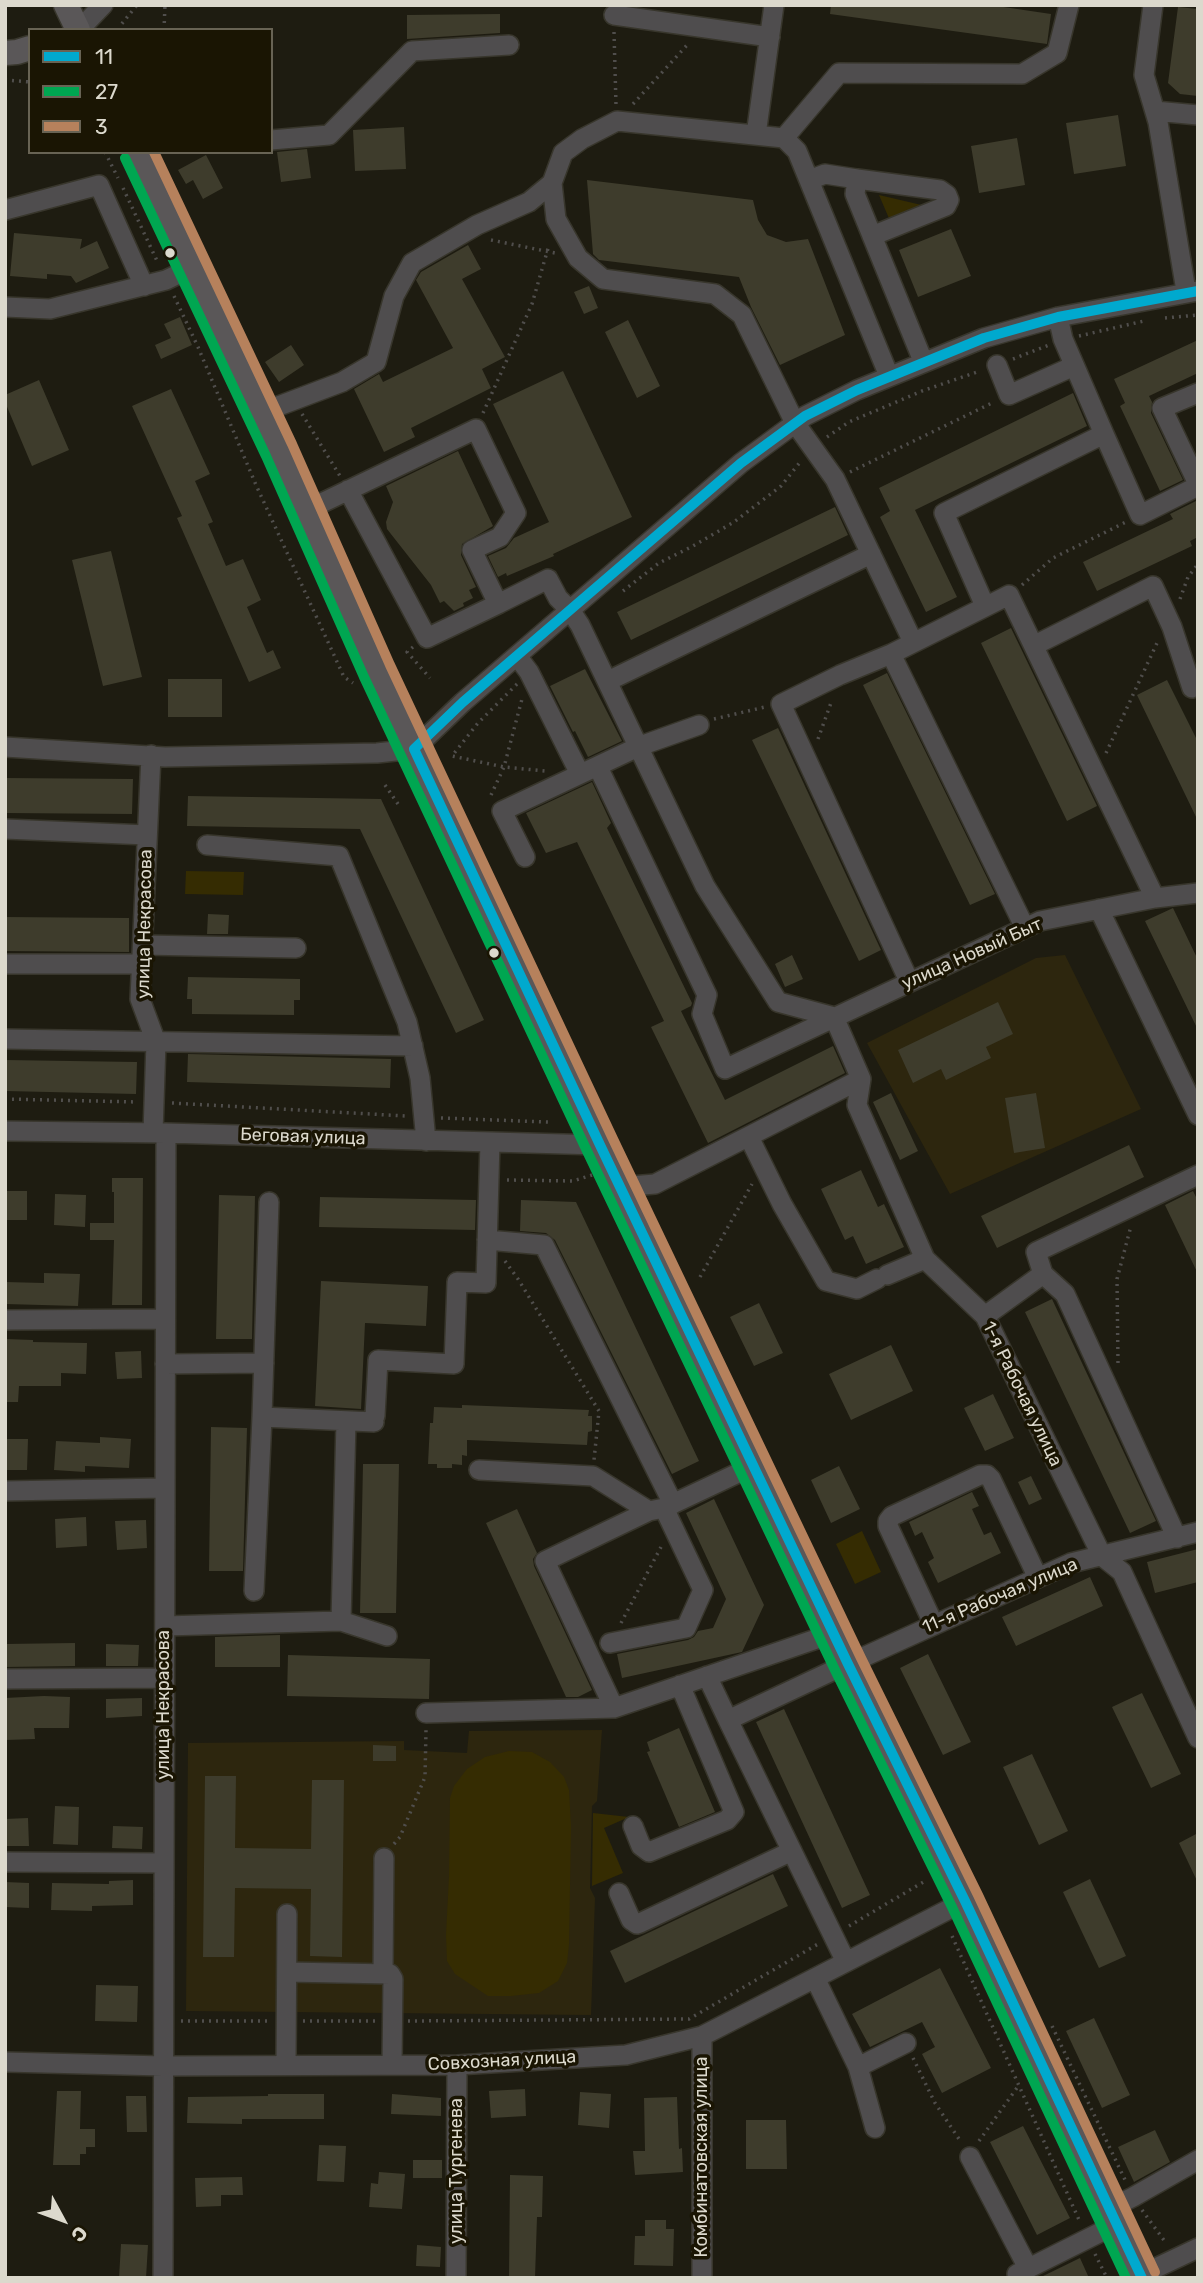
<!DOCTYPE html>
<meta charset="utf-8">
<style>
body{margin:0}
#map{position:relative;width:1203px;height:2283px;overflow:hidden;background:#1e1c11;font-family:Rubik,sans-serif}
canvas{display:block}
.frame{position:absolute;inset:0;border:7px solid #dcd9cd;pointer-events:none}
.legend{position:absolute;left:28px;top:28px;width:245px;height:126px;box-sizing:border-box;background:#1a1503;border:2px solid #686354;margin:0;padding:9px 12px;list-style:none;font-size:21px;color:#dcd9cd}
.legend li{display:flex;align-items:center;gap:14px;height:35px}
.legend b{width:35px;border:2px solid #686354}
.north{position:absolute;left:28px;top:2185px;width:70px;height:70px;-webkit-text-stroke:5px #1a1503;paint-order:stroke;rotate:131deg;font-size:19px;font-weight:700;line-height:28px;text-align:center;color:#dcd9cd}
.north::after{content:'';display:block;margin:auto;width:24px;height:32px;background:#dcd9cd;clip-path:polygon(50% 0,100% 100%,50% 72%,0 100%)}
</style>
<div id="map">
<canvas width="1203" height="2283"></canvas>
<div class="frame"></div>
<ul class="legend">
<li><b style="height:9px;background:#00a9ce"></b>11</li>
<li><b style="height:9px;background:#00a651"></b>27</li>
<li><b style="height:9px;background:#b6815c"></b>3</li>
</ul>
<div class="north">С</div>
</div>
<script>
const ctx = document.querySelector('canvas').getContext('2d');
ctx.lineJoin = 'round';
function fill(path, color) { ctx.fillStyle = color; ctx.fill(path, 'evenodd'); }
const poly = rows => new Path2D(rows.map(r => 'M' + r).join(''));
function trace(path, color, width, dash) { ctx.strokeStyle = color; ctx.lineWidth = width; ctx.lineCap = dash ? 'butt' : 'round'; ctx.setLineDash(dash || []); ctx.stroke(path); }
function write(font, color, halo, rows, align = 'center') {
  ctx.font = font + ' Rubik,sans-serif'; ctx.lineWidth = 7; ctx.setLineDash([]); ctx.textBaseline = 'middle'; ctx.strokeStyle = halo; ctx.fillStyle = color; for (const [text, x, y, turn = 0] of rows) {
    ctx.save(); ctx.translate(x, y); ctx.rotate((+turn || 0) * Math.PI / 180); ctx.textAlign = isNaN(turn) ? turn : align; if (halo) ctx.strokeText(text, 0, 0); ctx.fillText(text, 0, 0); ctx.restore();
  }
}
const built = poly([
 [1065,955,1141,1109,950,1194,867,1043,1036,958],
 [602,1730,597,1801,592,1806,590,1888,595,1898,591,2015,186,2011,188,1743,404,1741,404,1750,467,1753,469,1731]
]);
const green = poly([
 [879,195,930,207,891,223],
 [186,871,244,872,243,895,185,894],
 [862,1531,881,1572,855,1584,836,1544],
 [509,1751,532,1752,550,1762,564,1777,569,1790,571,1827,569,1944,567,1963,558,1981,539,1993,511,1996,488,1996,455,1974,447,1961,446,1935,449,1877,450,1798,454,1786,467,1769,485,1757],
 [593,1813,629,1817,604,1828,623,1873,592,1886]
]);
const building = poly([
 [831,5,990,5,1051,14,1047,44,830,14],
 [1178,7,1198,9,1198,96,1180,94,1168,83],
 [500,14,500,33,407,39,407,15],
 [1118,115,1126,166,1074,174,1066,123],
 [404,127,406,169,355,171,353,130],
 [1017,138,1025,185,979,193,971,146],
 [307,149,311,178,281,182,277,152],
 [206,155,223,188,203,199,193,180,186,184,178,170],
 [587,180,753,200,758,220,767,235,786,242,808,239,845,335,780,365,751,307,739,277,599,260,593,254],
 [951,229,971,276,918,297,899,250],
 [14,233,82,239,80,249,97,241,109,268,76,283,71,276,47,274,47,279,10,276],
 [468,245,481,269,462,279,505,357,482,369,491,388,411,428,415,437,384,452,354,389,379,374,383,382,453,348,416,280,421,272],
 [589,286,598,308,584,314,574,292],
 [180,317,192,345,161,359,155,345,171,338,164,324],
 [628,320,660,386,637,398,605,332],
 [1198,340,1198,373,1149,396,1152,402,1151,413,1183,480,1160,491,1120,406,1125,403,1114,379],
 [291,345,304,365,279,382,265,362],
 [563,371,632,517,553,554,554,556,507,576,506,573,498,577,488,556,506,548,514,538,549,522,493,404],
 [39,380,69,450,32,466,5,402,5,395],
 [171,389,210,474,195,481,213,522,208,524,226,566,243,559,261,600,247,607,267,653,273,650,281,668,249,682,177,518,182,516,132,406],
 [1073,393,1087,426,915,510,957,597,926,612,880,517,890,511,879,488],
 [458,451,493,526,462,544,461,555,476,587,469,590,473,598,463,603,464,606,454,611,444,601,440,603,431,585,387,529,386,522,393,502,386,486],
 [1198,500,1198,537,1190,541,1192,546,1097,591,1083,562,1173,519,1170,514],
 [835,507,848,535,631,640,617,612],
 [111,551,142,677,103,686,72,560],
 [1011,628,1097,806,1067,821,981,643],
 [585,669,622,741,588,757,575,731,573,732,550,686],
 [887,673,995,894,970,905,863,685],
 [168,679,222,679,222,717,168,717],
 [1167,680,1198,742,1198,821,1137,695],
 [778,728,881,950,859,961,752,740],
 [5,778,133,779,132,814,5,813],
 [592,782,611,823,607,828,692,1003,691,1006,681,1011,725,1100,833,1046,845,1073,708,1143,651,1027,664,1021,577,842,546,853,526,813],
 [188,796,381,799,484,1020,456,1033,360,829,187,826],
 [1173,908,1198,960,1198,1030,1145,921],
 [208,914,229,915,228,934,207,934],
 [5,917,129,918,129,952,5,951],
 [792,955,803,979,785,987,775,964],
 [188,977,300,979,300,1000,294,1000,294,1015,192,1014,192,999,187,999],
 [998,1002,1013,1034,986,1047,991,1058,946,1080,941,1069,913,1083,898,1050],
 [188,1054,391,1059,390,1088,187,1082],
 [5,1060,137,1062,136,1094,5,1091],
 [891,1093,918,1151,900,1160,873,1102],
 [1036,1093,1045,1148,1014,1153,1005,1098],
 [1129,1145,1144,1177,997,1248,981,1216],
 [861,1170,878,1207,884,1204,904,1247,866,1264,853,1236,845,1240,821,1189],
 [112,1178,143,1178,142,1305,112,1305,114,1240,90,1240,90,1223,114,1223,114,1192,112,1192],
 [5,1191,27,1191,27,1220,5,1220],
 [1193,1191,1198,1201,1198,1274,1165,1205],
 [55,1194,86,1195,85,1227,54,1225],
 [219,1195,255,1196,252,1339,216,1339],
 [320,1197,476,1200,475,1230,319,1227],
 [521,1200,576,1202,699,1461,672,1474,555,1240,546,1233,520,1231],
 [44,1273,80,1274,78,1306,5,1304,5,1282,44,1283],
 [321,1281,428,1286,426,1326,365,1323,361,1409,315,1406],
 [1052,1299,1156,1521,1130,1533,1025,1312],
 [759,1303,783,1353,754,1366,730,1317],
 [5,1339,33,1340,33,1342,87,1343,86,1374,61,1373,61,1386,19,1386,18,1402,5,1402],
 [891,1345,913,1391,851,1420,829,1374],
 [141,1351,142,1378,117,1379,115,1352],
 [993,1394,1014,1438,985,1451,964,1408],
 [462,1405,589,1410,588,1416,592,1416,592,1431,588,1432,587,1445,467,1440,467,1456,462,1455,462,1465,452,1464,452,1468,437,1468,437,1464,428,1464,430,1423,433,1423,434,1407,462,1408],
 [211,1427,247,1428,243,1571,209,1571],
 [100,1437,131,1439,129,1468,85,1466,85,1472,54,1470,56,1441,100,1443],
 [5,1439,28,1439,27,1470,5,1470],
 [363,1464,399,1464,396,1613,360,1613],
 [839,1466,860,1509,831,1523,811,1480],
 [1031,1476,1042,1499,1029,1505,1018,1482],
 [972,1492,979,1506,972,1509,984,1535,991,1532,1001,1553,938,1583,928,1562,934,1558,922,1532,915,1536,909,1522],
 [714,1499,764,1605,742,1652,622,1678,617,1654,688,1640,694,1637,698,1631,713,1628,726,1599,686,1513],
 [517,1509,537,1553,533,1559,534,1566,592,1690,578,1697,566,1697,486,1523],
 [86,1517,87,1546,56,1548,55,1519],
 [146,1520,147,1548,117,1550,115,1521],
 [1198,1549,1198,1582,1155,1593,1147,1562],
 [1090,1577,1103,1606,1016,1646,1002,1617],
 [280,1635,280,1667,215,1667,215,1637],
 [75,1643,75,1666,5,1667,5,1644],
 [106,1644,139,1645,138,1666,106,1666],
 [928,1654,971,1742,943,1755,900,1668],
 [288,1655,430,1659,429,1699,287,1696],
 [1142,1693,1181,1774,1151,1788,1112,1707],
 [44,1696,70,1697,69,1728,34,1728,35,1739,6,1740,5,1698],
 [142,1698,142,1716,106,1718,106,1699],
 [784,1709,870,1895,842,1908,756,1722],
 [679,1728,715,1812,679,1827,647,1752,650,1751,647,1742],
 [373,1745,396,1746,396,1761,373,1761],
 [1032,1754,1068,1831,1039,1845,1003,1767],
 [205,1776,236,1776,235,1848,311,1849,312,1780,344,1780,342,1957,310,1956,311,1889,235,1888,234,1957,203,1957],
 [55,1806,79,1807,78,1845,53,1844],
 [28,1818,29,1846,5,1846,5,1819],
 [113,1826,143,1827,142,1849,112,1848],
 [1198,1833,1198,1883,1179,1843],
 [773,1874,788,1906,625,1983,610,1951],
 [1090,1879,1126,1956,1099,1968,1063,1892],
 [133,1880,133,1905,92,1906,92,1911,51,1910,52,1883,109,1884,109,1881],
 [5,1882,29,1883,29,1908,5,1907],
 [940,1968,991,2068,942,2093,922,2054,935,2047,922,2022,870,2047,852,2014],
 [96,1985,138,1986,137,2022,95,2021],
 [1094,2018,1130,2095,1102,2108,1066,2031],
 [525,2089,526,2116,491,2118,489,2091],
 [57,2091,81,2091,80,2129,95,2129,95,2147,86,2147,86,2154,80,2154,80,2165,53,2165],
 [580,2092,611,2094,609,2128,578,2125],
 [268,2094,324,2094,324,2119,242,2119,242,2124,187,2123,188,2097,268,2096],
 [392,2094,441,2098,441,2116,391,2114],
 [126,2096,146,2096,147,2132,127,2132],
 [677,2097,679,2149,682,2148,683,2172,635,2175,633,2151,645,2151,644,2098],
 [746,2120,786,2120,787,2169,746,2169],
 [1023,2126,1070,2218,1037,2235,990,2142],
 [1155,2130,1170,2162,1134,2182,1118,2147],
 [319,2145,346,2146,344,2182,317,2181],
 [413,2160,442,2160,442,2178,413,2178],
 [379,2172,405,2174,402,2209,369,2207,371,2183,378,2184],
 [510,2175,543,2176,542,2217,537,2217,535,2278,509,2278],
 [242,2177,243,2195,221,2195,221,2206,196,2207,195,2178],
 [645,2220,666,2220,666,2229,674,2229,673,2266,634,2265,635,2236,645,2236],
 [121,2244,148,2245,146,2278,119,2278],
 [417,2245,441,2247,440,2267,416,2266],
 [1080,2258,1089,2278,1039,2278]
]);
const path = poly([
 [120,30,120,26,137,5],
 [164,30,165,5],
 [614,32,616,105],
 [5,80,30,82],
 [633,104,689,43],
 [105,152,118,178],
 [123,188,158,263],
 [491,240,555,253],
 [174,296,198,347,256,485,344,677,353,683],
 [1165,318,1198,315],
 [1079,336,1144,321],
 [1013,359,1049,345],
 [483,413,532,304,549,245],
 [302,414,340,476],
 [827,437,849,422,922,391,980,371],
 [850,472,994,402],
 [1022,585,1053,558,1126,522],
 [623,591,659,563,693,546,734,522,781,486,801,461],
 [1180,599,1188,577,1198,564],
 [413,647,407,652,430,678],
 [517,684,478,723,452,756,504,767,545,771],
 [714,719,765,707],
 [818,739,832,700],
 [1106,753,1157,643],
 [385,785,398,804],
 [491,795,504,767,522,699],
 [5,1099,137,1102],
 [172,1103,406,1116],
 [441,1118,548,1122],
 [507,1180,573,1181,592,1175],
 [505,1261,518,1279,599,1411,594,1460],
 [700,1277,752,1184],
 [1118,1363,1117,1279,1131,1226],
 [621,1623,661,1547],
 [394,1844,400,1837,425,1777,426,1730],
 [849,1926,925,1881],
 [952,1936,1080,2222],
 [181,2021,267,2021],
 [303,2021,376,2021],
 [408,2021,689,2019,818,1944],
 [1052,2026,1126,2182],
 [913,2058,935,2103,961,2142],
 [979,2141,1019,2085],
 [1142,2210,1166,2243],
 [1095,2254,1107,2278]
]);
const minor = poly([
 [1153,5,1144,75,1158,122,1186,291],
 [614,15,770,37],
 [79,30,103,5],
 [1155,111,1198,115],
 [756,135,774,5],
 [784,138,839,73,1022,74,1057,53,1069,5],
 [271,140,329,135,412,51,509,45],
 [857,179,940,190,947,195,949,200,946,206,872,236],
 [809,180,825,174,857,179,855,194,923,361],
 [552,183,556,219,578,258,603,279,715,294,742,315,795,423,835,479,913,642],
 [5,210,99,185,144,286],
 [5,307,50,309,166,280,191,268],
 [997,365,1009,395,1074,366],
 [1198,393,1162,408,1198,484],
 [260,413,342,382,376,362,394,296,412,263,477,225,529,202,552,183,563,153,582,139,617,121,784,138,797,151,889,376],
 [1104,434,1140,515,1198,486],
 [348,490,427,638,498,604],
 [305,511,476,429,516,513,500,537,472,550,498,604,548,579,558,598,570,610,580,625,705,886,778,1002,834,1017],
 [985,606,944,513,1104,434,1063,339,1058,317],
 [1035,645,1153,586,1172,627,1192,688],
 [891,654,1025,928],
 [517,656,529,672,580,774],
 [608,681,871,554],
 [5,747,165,757,377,753,414,749,463,702,741,463,805,416,857,390,984,338,1058,317,1198,291],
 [151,755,140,999,156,1042,153,1133],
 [598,767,707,995,702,1014,725,1069,1040,921,1155,898,1198,893],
 [5,829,147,835],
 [207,845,339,856,407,1022,420,1078,426,1141],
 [525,857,502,811,640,746,699,725],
 [1099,909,1198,1115],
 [143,945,296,948],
 [5,964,141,964],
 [909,981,781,704,840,675,891,654,1009,595,1155,898],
 [834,1017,861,1079,857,1105,925,1259,985,1316,1102,1556,1122,1572,1198,1738],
 [5,1039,413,1046],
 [5,1131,166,1133,600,1145],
 [749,1137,782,1204,826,1281,857,1289,877,1279],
 [620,1187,655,1184,861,1079],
 [487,1240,544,1245,673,1504],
 [1043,1274,1065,1294,1177,1538],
 [887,1275,925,1259],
 [985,1316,1043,1274,1036,1252,1198,1175],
 [5,1320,165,1319],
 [165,1364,264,1363],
 [375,1416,378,1360,454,1364,457,1282,486,1283,490,1142],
 [262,1417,374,1422],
 [479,1470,593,1476,649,1511,664,1508,753,1466],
 [5,1491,164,1488],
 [254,1591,262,1417,269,1202],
 [341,1621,346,1421],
 [934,1625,888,1526,888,1521,892,1516,980,1475,987,1475,991,1479,1038,1578],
 [165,1626,341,1621,387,1636],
 [610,1643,686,1628,703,1590,664,1508],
 [848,1664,1071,1563,1198,1532],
 [832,1671,728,1720,846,1962],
 [707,1676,728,1720],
 [5,1679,164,1678],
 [614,1708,834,1633],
 [426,1713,614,1708,545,1561,649,1511],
 [633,1826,641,1846,649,1852,727,1820,734,1812,680,1685],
 [5,1862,163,1863],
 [619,1893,631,1920,637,1924,640,1923,792,1851],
 [287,1972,390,1974,393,1979,392,2065],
 [383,1973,384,1858],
 [815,1978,858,2067,906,2043],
 [5,2062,163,2066,457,2065,626,2055,702,2036,965,1901],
 [286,2065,287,1914],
 [858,2067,875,2128],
 [970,2157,1028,2268],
 [1109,2209,1133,2197,1198,2160],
 [1017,2274,1117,2224],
 [1141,2275,1198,2248],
 [163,2278,166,1133],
 [456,2278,457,2065],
 [702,2278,702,2036]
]);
const major = poly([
 [66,5,78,30],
 [5,53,17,52,30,48],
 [138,152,279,450,377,671,600,1145,848,1664,965,1901,1142,2278]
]);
const bus1 = poly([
 [414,749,600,1145,848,1664,965,1901,1142,2278],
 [414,749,463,702,741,463,805,416,857,390,984,338,1058,317,1198,291]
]);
const bus2 = poly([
 [125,158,266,456,364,677,587,1151,835,1670,952,1907,1126,2278]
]);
const bus3 = poly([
 [154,152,292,444,390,665,613,1139,861,1658,978,1895,1155,2272]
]);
const markers = [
 [170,253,6,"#dcd9cd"],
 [494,953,6,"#dcd9cd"]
];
const streetNames = [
 ["улица Некрасова",145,924,-89],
 ["улица Новый Быт",972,954,-24],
 ["Беговая улица",303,1137,2],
 ["1-я Рабочая улица",1022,1394,64],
 ["11-я Рабочая улица",1000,1596,-23],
 ["улица Некрасова",164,1705,-90],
 ["Совхозная улица",502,2061,-3],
 ["Комбинатовская улица",702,2157,-90],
 ["улица Тургенева",457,2171,-90]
];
fill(built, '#2d260e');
fill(green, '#352c02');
fill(building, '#3e3c2c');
trace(minor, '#38362c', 22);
trace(major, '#38362c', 27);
trace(path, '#504e4c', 3.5, [2, 5]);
trace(minor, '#4f4d4e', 19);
trace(major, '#5a5758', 24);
trace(bus1, '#00a9ce', 10);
trace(bus2, '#00a651', 10);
trace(bus3, '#b6815c', 10);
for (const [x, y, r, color] of markers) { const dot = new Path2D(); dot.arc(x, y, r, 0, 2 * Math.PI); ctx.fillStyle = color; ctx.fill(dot); trace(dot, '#1a1503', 2.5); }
write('18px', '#dcd9cd', '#1a1503', streetNames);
</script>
